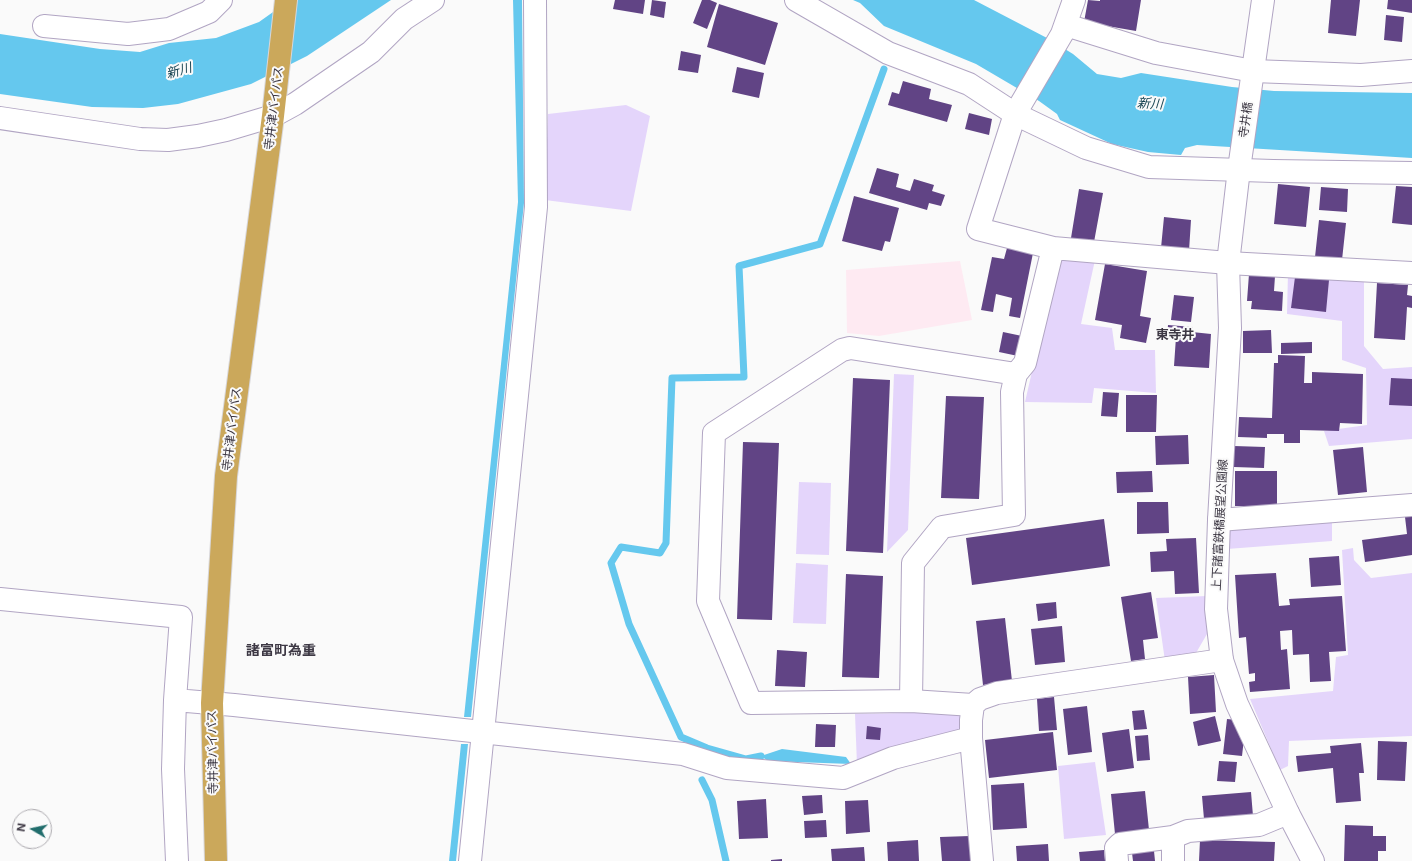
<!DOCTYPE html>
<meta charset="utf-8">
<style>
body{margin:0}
#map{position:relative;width:1412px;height:861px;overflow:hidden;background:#fafafa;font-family:Inter,sans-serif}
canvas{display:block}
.north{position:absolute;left:12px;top:809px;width:40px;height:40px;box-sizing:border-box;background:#fafafa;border:1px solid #aeacb1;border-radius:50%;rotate:279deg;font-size:11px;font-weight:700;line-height:16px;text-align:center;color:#3d3844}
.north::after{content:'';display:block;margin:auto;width:14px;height:18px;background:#216d6c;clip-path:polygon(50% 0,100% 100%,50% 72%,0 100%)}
</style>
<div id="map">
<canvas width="1412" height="861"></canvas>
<div class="north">N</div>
</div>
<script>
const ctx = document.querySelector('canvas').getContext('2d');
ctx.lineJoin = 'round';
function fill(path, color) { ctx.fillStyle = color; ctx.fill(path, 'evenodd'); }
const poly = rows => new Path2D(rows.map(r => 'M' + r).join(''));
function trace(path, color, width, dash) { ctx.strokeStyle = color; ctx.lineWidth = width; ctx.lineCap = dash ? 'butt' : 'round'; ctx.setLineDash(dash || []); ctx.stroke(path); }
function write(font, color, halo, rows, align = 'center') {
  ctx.font = font + ' Inter,"Noto Sans JP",sans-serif'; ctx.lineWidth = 4; ctx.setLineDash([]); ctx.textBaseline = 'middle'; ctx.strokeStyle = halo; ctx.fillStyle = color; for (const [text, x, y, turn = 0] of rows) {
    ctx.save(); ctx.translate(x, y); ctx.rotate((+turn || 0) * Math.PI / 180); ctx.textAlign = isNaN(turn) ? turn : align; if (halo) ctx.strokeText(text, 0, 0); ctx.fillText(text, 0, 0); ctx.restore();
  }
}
const industrial = poly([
 [960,261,972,320,879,336,847,333,846,270]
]);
const green = poly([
 [626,105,650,116,631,211,545,200,548,114],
 [1059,254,1095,260,1081,324,1112,328,1115,350,1155,350,1156,393,1094,388,1092,403,1025,402],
 [1288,272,1364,278,1364,346,1383,369,1412,367,1412,439,1329,446,1324,431,1367,425,1366,368,1342,360,1342,321,1287,314],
 [894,374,914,375,908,530,887,552],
 [799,482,831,483,829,555,796,554],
 [1332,518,1332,541,1227,549,1226,527],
 [1353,548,1354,560,1371,578,1412,573,1412,736,1289,741,1288,766,1280,770,1250,699,1333,691,1336,657,1348,655,1342,550],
 [796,563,828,565,826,624,793,623],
 [1207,596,1207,634,1196,653,1165,661,1156,598],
 [962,712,961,735,857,765,855,714],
 [1095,762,1106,835,1064,839,1058,766]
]);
const water = poly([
 [290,0,391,0,307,56,251,84,178,104,143,108,92,107,0,94,0,34,100,49,140,52,169,43,216,38,259,22],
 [513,0,522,0,524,203,471,717,464,717,518,202],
 [853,0,974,0,1047,38,1073,54,1097,74,1121,78,1141,73,1232,87,1274,91,1412,93,1412,158,1197,145,1185,148,1181,155,1148,152,1112,144,1060,120,1057,114,1039,101,976,64,884,26,860,3],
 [461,744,468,744,456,861,449,861],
 [782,749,846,757,851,764,768,761,761,756]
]);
const stream = poly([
 [761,756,746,759,707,748,681,737,629,624,611,563,621,547,660,553,666,543,672,378,744,377,739,266,820,244,884,69],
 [702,780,712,800,726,861]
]);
const building = poly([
 [615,0,645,0,643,14,613,9],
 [652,0,666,2,664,18,650,15],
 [702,0,710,0,717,3,707,29,693,23],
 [1088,0,1100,1,1100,0,1141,0,1136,31,1084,22],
 [1331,0,1360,0,1356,36,1328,33],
 [1388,0,1412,0,1412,13,1387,9],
 [719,4,778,23,765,65,707,47],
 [1386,15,1404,17,1402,42,1384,40],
 [681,51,701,55,698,73,678,70],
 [737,67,764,73,759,98,732,92],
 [903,81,931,89,929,99,952,105,947,122,888,105,892,92,899,94],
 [969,113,992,119,989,135,965,129],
 [877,168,899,174,896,187,910,191,914,179,934,185,932,191,945,195,941,206,929,203,927,210,869,193],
 [1278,184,1310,187,1306,227,1274,224],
 [1396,186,1412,187,1412,225,1392,223],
 [1321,187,1348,189,1347,212,1319,210],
 [1079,189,1103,193,1094,242,1071,238],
 [854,196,899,208,890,242,885,241,882,251,842,241],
 [1164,217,1191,220,1189,251,1161,248],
 [1319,220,1346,223,1342,260,1315,257],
 [1007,248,1033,253,1020,318,1009,316,1012,298,996,294,993,312,981,310,992,257,1004,259],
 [1105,264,1147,271,1140,316,1151,318,1146,343,1120,338,1122,325,1095,320],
 [1249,274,1275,276,1274,291,1283,292,1282,311,1251,309,1252,301,1247,301],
 [1295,277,1329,280,1326,312,1291,308],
 [1377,283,1408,285,1407,295,1412,296,1412,308,1407,307,1405,340,1374,338],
 [1174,295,1194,297,1191,322,1171,320],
 [1168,325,1193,327,1192,332,1211,334,1209,368,1174,366,1176,337,1167,337],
 [1271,330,1272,353,1243,353,1243,331],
 [1003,332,1022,336,1018,356,999,352],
 [1312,342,1312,353,1281,354,1281,343],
 [1278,355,1305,356,1304,383,1312,383,1312,372,1363,374,1362,424,1340,423,1339,431,1300,430,1300,443,1284,443,1284,434,1267,434,1267,438,1238,437,1239,417,1272,418,1274,363,1278,363],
 [853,378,890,380,883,553,846,551],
 [1391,378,1412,379,1412,406,1389,405],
 [1103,392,1119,393,1117,417,1101,416],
 [1126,395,1157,395,1156,432,1126,432],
 [946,396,984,397,979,499,941,498],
 [1188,435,1189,464,1156,465,1155,436],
 [743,442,779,443,772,620,737,619],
 [1234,446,1265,447,1264,468,1234,467],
 [1363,447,1367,492,1338,495,1333,450],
 [1152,471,1153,492,1117,493,1116,472],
 [1235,471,1277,471,1277,506,1235,506],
 [1137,502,1168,502,1169,533,1137,534],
 [1412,516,1412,555,1365,562,1362,540,1407,534,1405,517],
 [1104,519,1110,566,972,585,966,538],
 [1196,538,1199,593,1175,594,1174,571,1151,572,1150,552,1167,551,1166,539],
 [1339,556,1341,585,1311,587,1309,558],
 [1276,573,1279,606,1290,605,1289,599,1342,596,1346,651,1329,652,1331,681,1310,682,1309,654,1293,655,1292,630,1280,631,1281,650,1287,649,1290,689,1250,692,1249,682,1255,681,1255,673,1249,674,1246,637,1239,638,1235,575],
 [846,574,883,576,879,678,842,677],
 [1151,592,1158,638,1143,640,1145,659,1131,661,1121,597],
 [1056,602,1057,618,1038,621,1036,604],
 [1005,618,1012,681,983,685,976,621],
 [1062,626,1065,662,1035,665,1031,629],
 [777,650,807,652,805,687,775,686],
 [1214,675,1216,712,1190,714,1188,677],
 [1054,697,1057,730,1039,731,1037,699],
 [1087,706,1092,752,1068,755,1063,709],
 [1144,710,1147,729,1134,730,1132,711],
 [1215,716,1221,741,1198,746,1193,722],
 [1227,719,1246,721,1242,756,1223,754],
 [816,724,836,725,835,747,815,747],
 [867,726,881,728,880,740,866,739],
 [1129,729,1134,768,1107,772,1102,733],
 [1053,732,1057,770,989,778,985,740],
 [1148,735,1150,760,1137,761,1135,736],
 [1378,741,1407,742,1405,781,1377,780],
 [1361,743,1364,773,1359,773,1361,801,1336,803,1333,768,1298,772,1296,756,1331,753,1330,746],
 [1219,761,1237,762,1235,782,1217,781],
 [1024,783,1027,828,993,830,991,785],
 [1145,791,1149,830,1115,834,1111,794],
 [1251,792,1253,816,1204,819,1202,796],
 [822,795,823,813,804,815,802,796],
 [766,799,768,838,739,839,737,801],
 [868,800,870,832,846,834,845,801],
 [826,820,827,837,805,838,804,821],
 [1345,825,1373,826,1373,836,1386,836,1386,851,1378,851,1378,861,1344,861],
 [970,836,972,861,942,861,940,837],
 [918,840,919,861,888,861,887,842],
 [1200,840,1275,842,1274,861,1199,861],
 [1048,844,1049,861,1017,861,1016,846],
 [864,847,865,861,832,861,831,849],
 [1104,850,1105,861,1080,861,1079,852],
 [1154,851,1155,861,1133,861,1132,853],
 [782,859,782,861,771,861,771,860]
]);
const minor = poly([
 [796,0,888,53,969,84,1015,114,1086,148,1149,167,1273,171,1412,173],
 [1074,0,1062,34,1015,114,978,229,1053,248,1228,263,1412,273],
 [1066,25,1156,53,1253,71,1361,75,1412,71],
 [44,26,128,34,169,29,209,12,221,0],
 [0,118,140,139,168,140,198,136,226,130,273,116,295,104,371,52,404,19,433,0],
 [1219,520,1412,505],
 [0,599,181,617,175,700,173,769,177,861],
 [175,700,234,705,683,754,727,768,843,778,893,758,971,738],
 [911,701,913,563,942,527,1014,515,1012,392,1016,374,1025,363,1053,248],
 [973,705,911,701,751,703,708,601,714,433,842,350,850,348,1016,374],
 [1173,837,1173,861],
 [470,861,536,207,535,0],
 [982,861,971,738,971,720,973,705,980,699,997,693,1222,660],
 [1117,861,1116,848,1120,844,1173,837,1188,831,1259,825,1288,813]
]);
const tertiary = poly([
 [1263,0,1239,169,1228,263,1230,328,1219,520,1216,609,1222,660,1237,704,1288,813,1313,861]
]);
const trunk = poly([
 [216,861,212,703,226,476,273,116,286,0]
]);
const streetNames = [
 ["寺井津バイパス",274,108,-83],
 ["寺井橋",1246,120,-82],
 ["寺井津バイパス",232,429,-83],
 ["上下諸富鉄橋展望公園線",1220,525,-87],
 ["寺井津バイパス",213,752,-91]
];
const waterNames = [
 ["新川",179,71,-15],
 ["新川",1150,104,3]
];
const neighbourhoodNames = [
 ["東寺井",1175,335]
];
const quarterNames = [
 ["諸富町為重",281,651]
];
fill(industrial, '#feeaf2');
fill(green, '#e4d5fb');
fill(water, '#65c8ee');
trace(stream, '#65c8ee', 7);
fill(building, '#614485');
trace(minor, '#b1a5c3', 24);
trace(tertiary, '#b1a5c3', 24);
trace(trunk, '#d8d7da', 24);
trace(minor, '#fff', 22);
trace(tertiary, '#fff', 22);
trace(trunk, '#cba85b', 22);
write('12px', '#3d3844', '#fafafa', streetNames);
write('italic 13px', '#123f4e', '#fafafa', waterNames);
write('bold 13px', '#3d3844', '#fafafa', neighbourhoodNames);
write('bold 14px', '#3d3844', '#fafafa', quarterNames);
</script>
